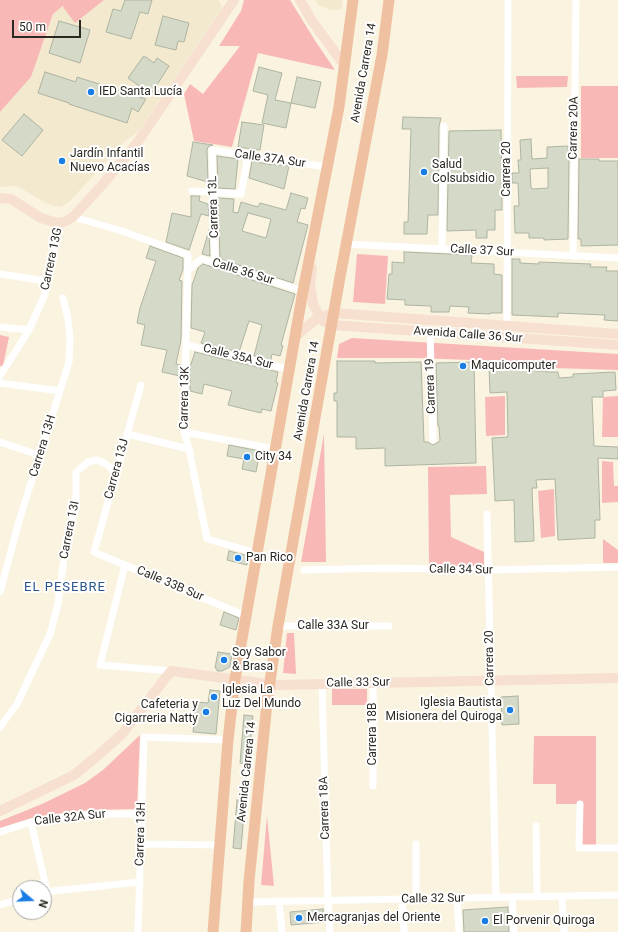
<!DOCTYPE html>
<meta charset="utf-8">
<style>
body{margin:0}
#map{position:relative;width:618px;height:932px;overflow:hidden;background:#faf3e0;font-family:Roboto,sans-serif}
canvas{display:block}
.north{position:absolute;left:12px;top:880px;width:40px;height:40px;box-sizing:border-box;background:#fff;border:1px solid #aba9a7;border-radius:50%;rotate:109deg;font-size:11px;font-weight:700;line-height:16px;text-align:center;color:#2c2922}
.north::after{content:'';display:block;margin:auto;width:14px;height:18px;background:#177de5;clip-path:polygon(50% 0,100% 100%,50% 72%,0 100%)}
.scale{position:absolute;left:12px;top:20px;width:69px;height:18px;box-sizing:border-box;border:2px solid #2c2922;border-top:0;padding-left:5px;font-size:12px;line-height:14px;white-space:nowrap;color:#2c2922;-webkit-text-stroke:3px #fff;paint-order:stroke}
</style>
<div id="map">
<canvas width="618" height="932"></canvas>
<div class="north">N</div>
<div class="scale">50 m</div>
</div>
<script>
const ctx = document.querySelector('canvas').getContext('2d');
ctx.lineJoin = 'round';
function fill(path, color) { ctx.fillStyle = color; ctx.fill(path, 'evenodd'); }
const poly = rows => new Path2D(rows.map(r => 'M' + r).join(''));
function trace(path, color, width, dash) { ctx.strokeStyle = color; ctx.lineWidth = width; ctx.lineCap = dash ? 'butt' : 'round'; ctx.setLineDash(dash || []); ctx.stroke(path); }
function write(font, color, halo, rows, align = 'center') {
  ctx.font = font + ' Roboto,sans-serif'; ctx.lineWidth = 4; ctx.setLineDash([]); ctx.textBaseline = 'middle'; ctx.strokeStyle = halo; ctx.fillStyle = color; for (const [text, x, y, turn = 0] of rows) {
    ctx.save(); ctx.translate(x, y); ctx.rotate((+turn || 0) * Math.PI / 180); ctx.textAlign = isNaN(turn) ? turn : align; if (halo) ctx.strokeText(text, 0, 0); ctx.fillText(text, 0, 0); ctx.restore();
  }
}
const built = poly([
 [71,0,219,0,222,8,138,132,125,141,69,202,61,207,53,206,40,200,19,187,10,186,0,187,0,112,31,77,53,14],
 [315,0,343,0,342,9,338,10,331,10,318,5]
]);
const green = poly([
 [0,0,104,0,75,23,63,7,64,5,53,14,31,77,0,112],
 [244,0,290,0,316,42,335,70,258,53,232,147,194,141,184,94,190,84,203,94,240,46,219,46,241,11],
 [516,76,568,76,567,87,517,88],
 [581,86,618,86,618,158,581,158],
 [357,254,388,256,385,304,353,302],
 [0,335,9,337,3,366,0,366],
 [352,338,618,354,618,370,553,368,553,363,416,358,337,358,339,344],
 [505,396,505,435,486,436,485,397],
 [618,396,618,437,602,437,603,397],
 [324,434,326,562,301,562],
 [602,461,613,462,614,486,618,486,618,502,602,503],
 [486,466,487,494,450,495,451,537,484,552,484,567,429,568,428,467],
 [554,489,555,536,541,538,538,491],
 [603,539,618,550,618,563,603,563],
 [287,633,294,633,296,674,283,673],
 [332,689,367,689,367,705,332,705],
 [140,735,137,809,92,810,63,813,32,818,0,828,0,821,42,804,85,783,103,770],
 [534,736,596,736,596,848,579,848,579,804,556,804,556,784,533,784],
 [267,816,274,886,261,885]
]);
const building = poly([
 [125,0,152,0,148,14,140,12,131,39,106,32,113,9,121,11,125,0],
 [163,16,189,23,184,42,178,41,176,50,155,45,163,16],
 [59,21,90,30,80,63,49,53,59,21],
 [143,57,146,57,154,63,157,58,169,66,151,94,128,78,143,57],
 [259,67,282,73,275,100,291,103,286,128,262,123,268,95,253,91,259,67],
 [45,72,76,82,77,77,146,99,138,112,132,108,127,123,69,104,69,103,38,93,45,72],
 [297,77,321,82,315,108,291,103,297,77],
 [24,114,43,130,22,156,2,140,24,114],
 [403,117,441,118,439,126,438,215,428,215,427,234,404,234,404,222,408,222,411,129,402,129,403,117],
 [242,122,264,125,260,150,238,147,242,122],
 [501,130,502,210,495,210,495,230,487,230,487,238,476,238,476,230,447,231,449,131,501,130],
 [531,139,532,159,547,158,547,147,568,146,569,159,568,239,544,240,544,238,529,238,529,233,515,233,514,206,519,206,518,183,512,183,512,173,519,173,518,160,521,160,520,140,531,139],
 [548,168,548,188,533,189,532,188,531,188,530,169,548,168],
 [193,142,213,145,208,147,207,150,208,182,187,176,193,142],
 [217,156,238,159,235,189,218,188,217,156],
 [579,159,599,159,599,161,618,161,618,245,581,246,581,239,578,239,579,159],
 [252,161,272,165,272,164,289,166,284,189,249,178,252,161],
 [291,193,308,198,305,209,301,208,297,222,308,225,293,283,220,259,218,198,234,199,233,212,238,213,241,202,258,207,260,203,286,210,291,193],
 [248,213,271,219,266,238,242,231,248,213],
 [191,196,200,196,199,201,208,204,209,216,201,214,189,250,166,242,172,213,191,217,191,196],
 [209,230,210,256,202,254,209,230],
 [150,246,183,258,183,270,179,280,182,281,181,340,176,364,181,365,180,376,162,372,167,350,141,345,145,325,137,323,140,308,156,261,146,258,150,246],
 [404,252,472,255,471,263,494,264,494,274,502,275,502,313,490,313,490,314,468,313,469,307,450,306,449,312,431,312,431,306,405,305,405,300,387,299,389,274,392,274,392,262,404,263,404,252],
 [512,259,520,259,520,263,539,264,539,262,591,264,590,267,607,267,606,271,618,271,618,321,604,320,605,315,558,313,558,317,512,315,512,259],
 [203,264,295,294,281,345,283,346,280,356,272,354,271,360,254,356,262,325,249,321,239,352,201,343,205,332,191,328,192,285,198,268,203,264],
 [195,352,278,372,276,382,278,383,271,411,262,409,261,413,228,405,232,391,204,384,202,394,190,391,190,367,195,352],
 [337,361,375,361,375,363,421,362,424,442,428,442,433,445,440,441,439,426,438,426,436,363,474,362,476,463,385,466,385,448,356,449,356,437,337,437,337,401,334,401,334,393,337,393,337,361],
 [536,365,536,371,546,371,546,372,558,372,559,378,573,377,573,374,615,372,616,390,603,391,603,397,592,397,594,446,618,447,618,459,598,458,600,520,595,520,595,538,558,540,555,479,536,480,537,488,532,488,534,541,515,542,514,500,495,501,492,438,508,437,507,392,490,393,489,366,536,365],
 [229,445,260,451,256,472,242,469,244,459,227,456,229,445],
 [229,551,249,556,247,565,227,560,229,551],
 [224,612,239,618,236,630,220,625,224,612],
 [218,652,232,654,230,667,222,671,217,671,217,669,215,668,218,652],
 [210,690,220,691,216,734,193,732,196,702,208,703,210,690],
 [518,696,519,724,502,725,501,697,518,696],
 [244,715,253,716,248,764,240,763,244,715],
 [237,800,245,801,241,849,233,848,237,800],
 [508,907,509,932,464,932,463,910,508,907],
 [323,909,324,922,291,925,290,912,323,909]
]);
const street = poly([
 [192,191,241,194,248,156],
 [73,217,122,231,188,255,184,432,189,449,207,539,257,553],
 [346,244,618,258],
 [442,249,444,126],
 [573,256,576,0],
 [215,263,212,150,327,167],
 [188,271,197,262,202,259,303,291],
 [0,274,47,281],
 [0,327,29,330],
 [430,332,433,440],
 [507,338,508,0],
 [187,345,289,369],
 [0,376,29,330,45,294,58,223],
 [0,383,60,391],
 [141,385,94,552,246,616],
 [184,432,275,449],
 [127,434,189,449],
 [0,442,39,455],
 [487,514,496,897],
 [125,565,100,665,171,671],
 [304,570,386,568,488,570,618,567],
 [0,592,19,521,69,362,70,338,68,319,63,298],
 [278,626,389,626],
 [322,684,328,901,330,932],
 [0,727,17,704,50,634,58,604,66,542,76,508,76,472,88,462,97,460,106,464,116,473],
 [373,786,373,682],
 [580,804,579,848,618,848],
 [31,822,47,891],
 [536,826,537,897],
 [0,832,31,822,93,814,141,814],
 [141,844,220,845],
 [416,844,416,899],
 [44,892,140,882],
 [512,897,514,932],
 [562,897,564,932],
 [457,898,459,932],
 [402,899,404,932],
 [279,901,282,932],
 [248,902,618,895],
 [0,905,20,899],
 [138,932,144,737,228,740]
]);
const secondary = poly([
 [300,0,312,21,345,66],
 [0,198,11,199,41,218,51,221,58,223,64,222,73,217,103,184,137,143,234,0],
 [312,268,310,282,313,304,320,317,323,321,332,325,618,345],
 [295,337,310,324,318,318,334,313,618,334],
 [0,811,74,775,95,758,122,734,171,671,276,685,618,678]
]);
const primary = poly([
 [213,932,228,740,235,679,303,291,339,107,353,0],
 [246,932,249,881,267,703,278,626,340,277,382,55,389,0]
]);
const markers = [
 [91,92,4,"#177de5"],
 [62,161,4,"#177de5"],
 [424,172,4,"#177de5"],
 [463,366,4,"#177de5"],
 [247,457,4,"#177de5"],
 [238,558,4,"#177de5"],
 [224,660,4,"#177de5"],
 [214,697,4,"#177de5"],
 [510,710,4,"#177de5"],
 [206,712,4,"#177de5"],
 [299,918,4,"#177de5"],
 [485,921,4,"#177de5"]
];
const streetNames = [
 ["Avenida Carrera 14",364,73,-80],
 ["Carrera 20A",574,128,-89],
 ["Calle 37A Sur",270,159,8],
 ["Carrera 20",507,169,-90],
 ["Carrera 13L",214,207,-92],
 ["Calle 37 Sur",482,251,3],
 ["Carrera 13G",52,259,-78],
 ["Calle 36 Sur",243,272,17],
 ["Avenida Calle 36 Sur",468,335,4],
 ["Calle 35A Sur",238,357,14],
 ["Carrera 19",431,386,-92],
 ["Avenida Carrera 14",307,391,-80],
 ["Carrera 13K",185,398,-89],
 ["Carrera 13H",43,446,-73],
 ["Carrera 13J",117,469,-75],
 ["Carrera 13I",70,530,-79],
 ["Calle 34 Sur",461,570,1],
 ["Calle 33B Sur",170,584,23],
 ["Calle 33A Sur",333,626],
 ["Carrera 20",490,658,-91],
 ["Calle 33 Sur",358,683,-1],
 ["Carrera 18B",373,734,-90],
 ["Avenida Carrera 14",247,772,-84],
 ["Carrera 18A",325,808,-92],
 ["Calle 32A Sur",70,818,-6],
 ["Carrera 13H",141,834,-88],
 ["Calle 32 Sur",433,899,-1]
];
const poiNames = [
 ["IED Santa Lucía",99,92],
 ["Jardín Infantil",70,154],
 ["Nuevo Acacías",70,168],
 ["Salud",432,165],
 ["Colsubsidio",432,179],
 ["Maquicomputer",471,366],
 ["City 34",255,457],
 ["Pan Rico",246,558],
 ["Soy Sabor",232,653],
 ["& Brasa",232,667],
 ["Iglesia La",222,690],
 ["Luz Del Mundo",222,704],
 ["Iglesia Bautista",502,703,"right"],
 ["Misionera del Quiroga",502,717,"right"],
 ["Cafeteria y",198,705,"right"],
 ["Cigarreria Natty",198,719,"right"],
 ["Mercagranjas del Oriente",307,918],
 ["El Porvenir Quiroga",493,921]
];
const neighbourhoodNames = [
 ["EL PESEBRE",65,588]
];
fill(built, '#f3e9ce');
fill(green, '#f8b9b6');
fill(building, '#d4dac7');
trace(building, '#aeb4a2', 1);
trace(street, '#fff', 7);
trace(secondary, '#f7e0d0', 10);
trace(primary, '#efc1a0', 11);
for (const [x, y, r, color] of markers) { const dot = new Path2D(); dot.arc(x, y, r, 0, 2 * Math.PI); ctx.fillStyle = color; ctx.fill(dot); trace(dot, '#fff', 1.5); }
write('12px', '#2c2922', '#fff', streetNames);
write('12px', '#2c2922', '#fff', poiNames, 'left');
ctx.letterSpacing = '1px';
write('13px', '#2a578b', '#fff', neighbourhoodNames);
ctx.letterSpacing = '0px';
</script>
